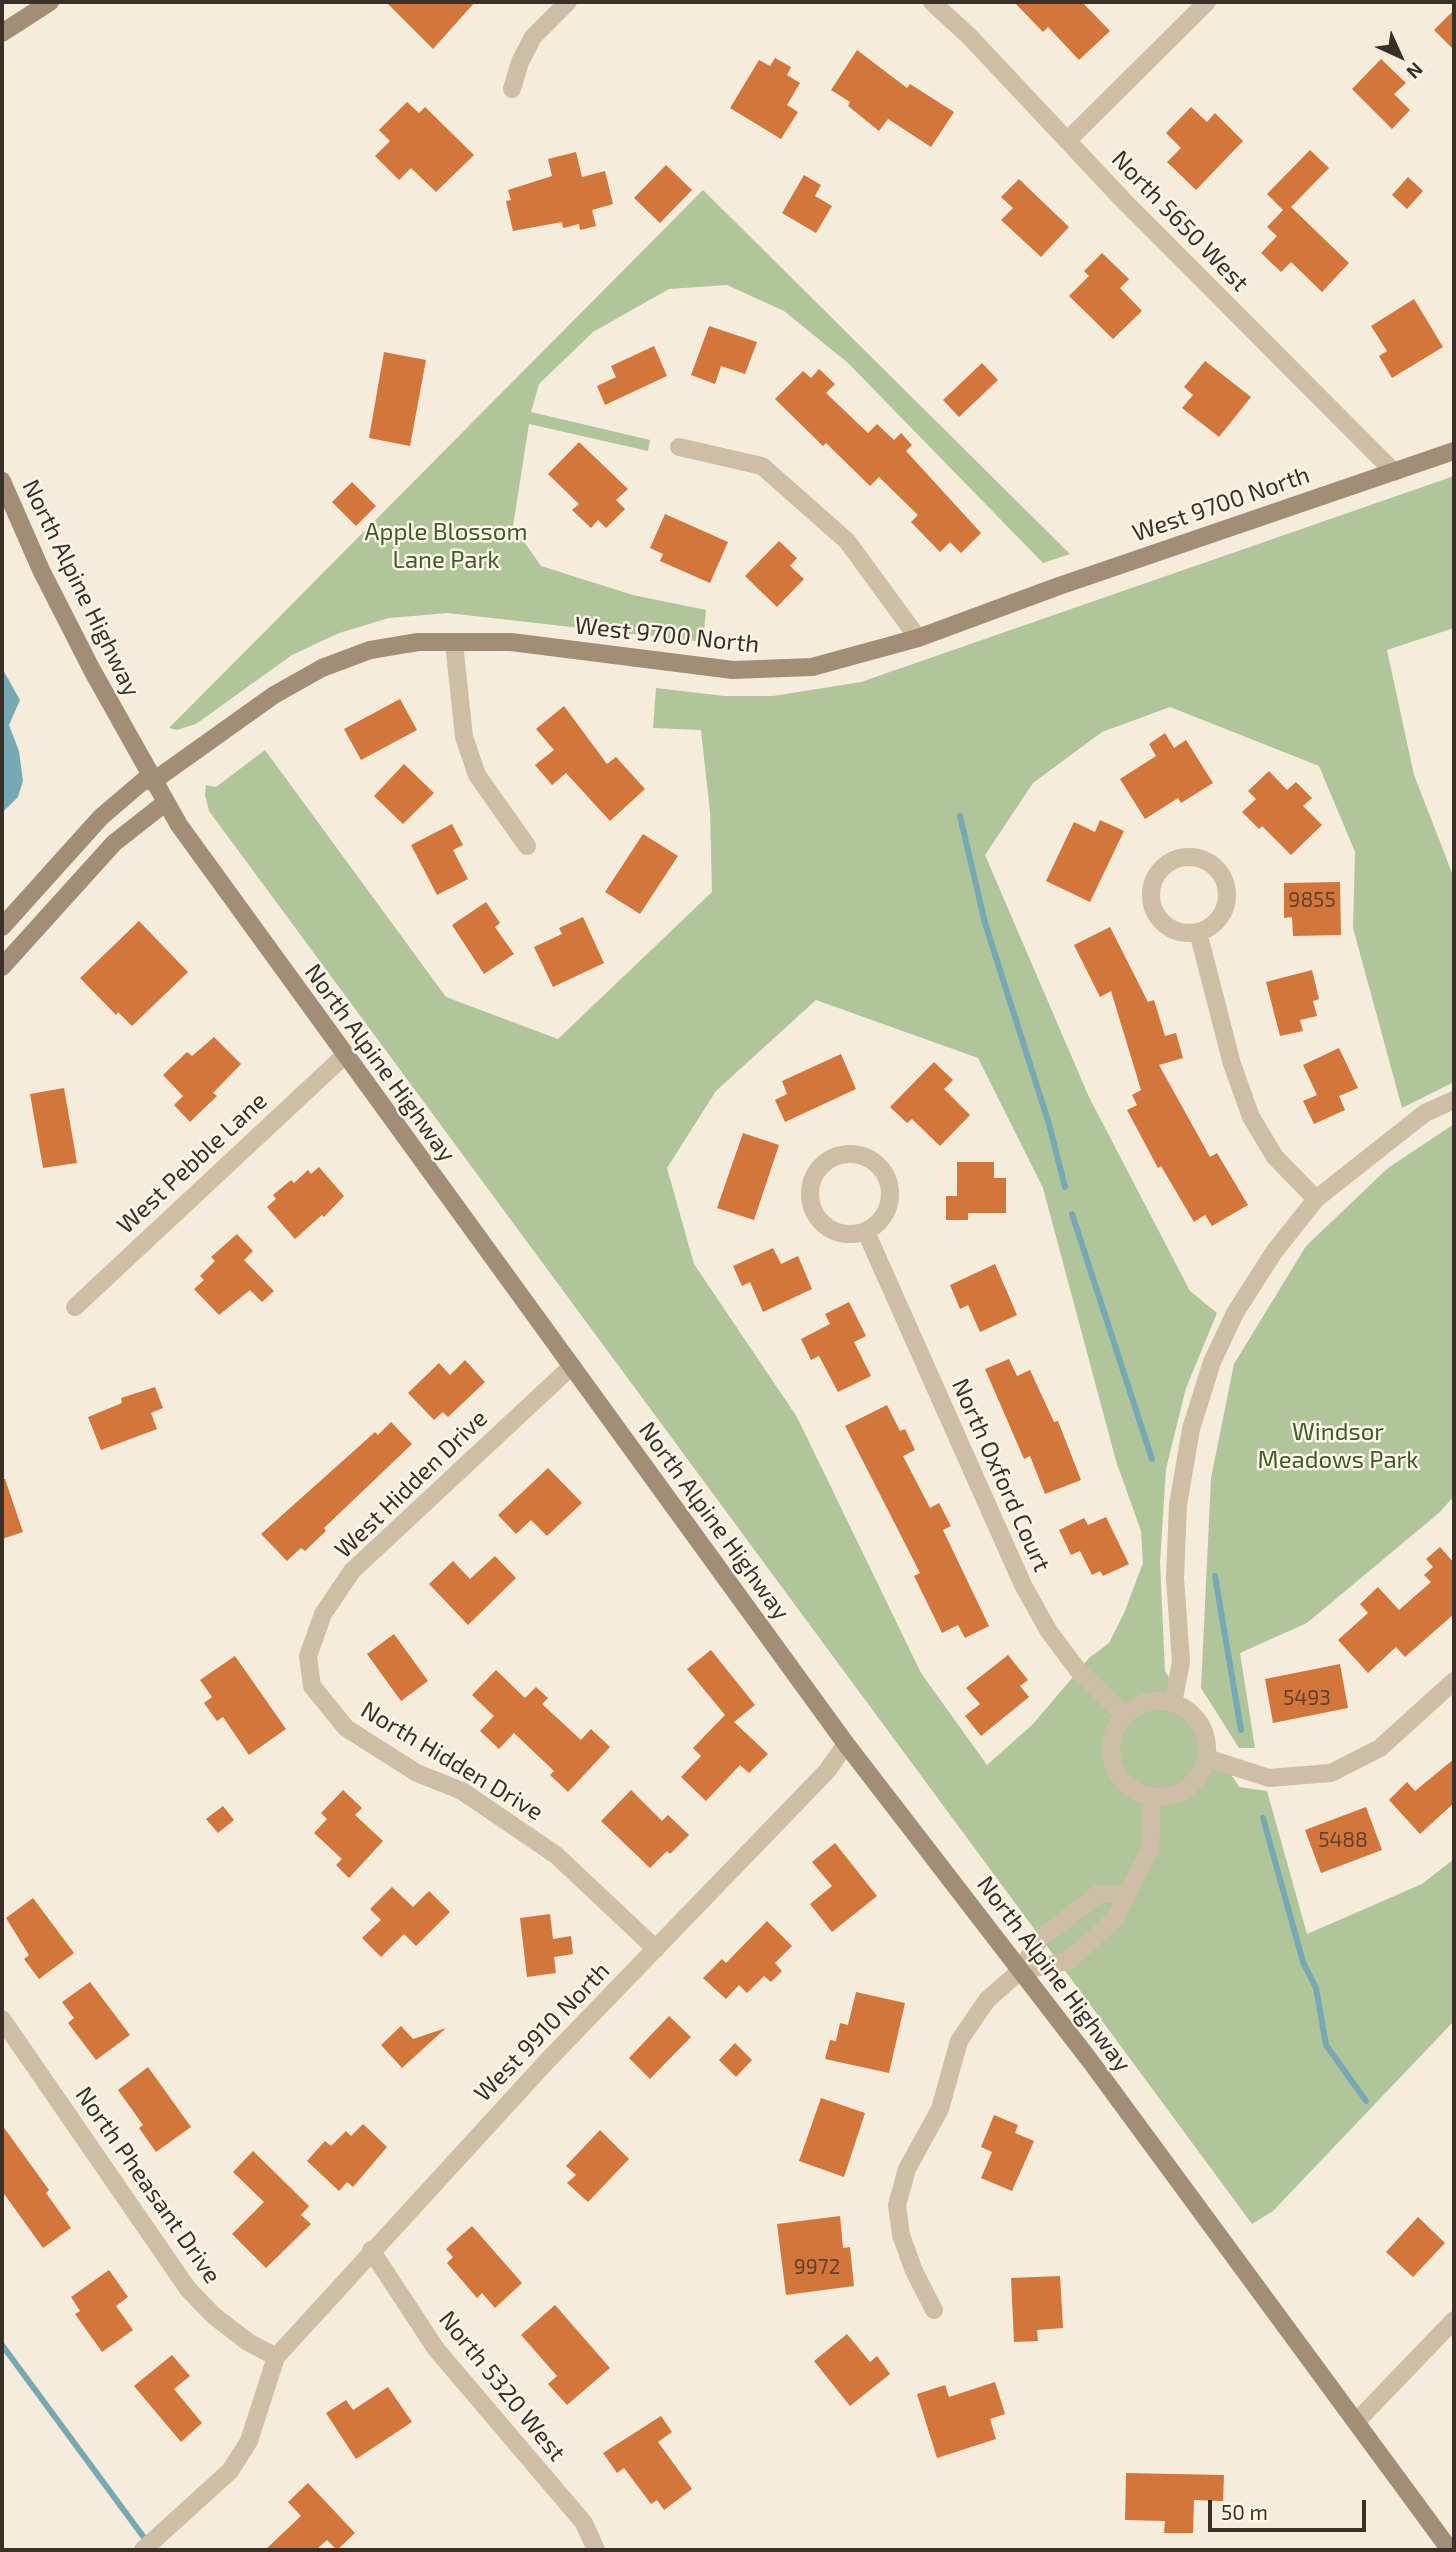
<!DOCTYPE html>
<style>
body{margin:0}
#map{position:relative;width:1456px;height:2552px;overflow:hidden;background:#f5ecdb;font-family:"Exo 2",sans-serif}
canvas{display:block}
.frame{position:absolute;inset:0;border:4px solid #3a3028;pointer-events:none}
.north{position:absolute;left:1365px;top:21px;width:70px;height:70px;-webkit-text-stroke:5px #fcf6e9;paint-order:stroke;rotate:135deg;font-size:19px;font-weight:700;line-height:28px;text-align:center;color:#3a3028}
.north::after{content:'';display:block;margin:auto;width:24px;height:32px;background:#3a3028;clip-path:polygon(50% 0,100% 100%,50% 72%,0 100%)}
.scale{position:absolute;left:1208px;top:2500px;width:158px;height:32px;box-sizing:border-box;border:4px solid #3a3028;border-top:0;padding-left:9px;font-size:21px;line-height:24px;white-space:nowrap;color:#3a3028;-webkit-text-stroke:5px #fcf6e9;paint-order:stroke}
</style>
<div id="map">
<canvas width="1456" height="2552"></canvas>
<div class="frame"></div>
<div class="north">N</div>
<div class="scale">50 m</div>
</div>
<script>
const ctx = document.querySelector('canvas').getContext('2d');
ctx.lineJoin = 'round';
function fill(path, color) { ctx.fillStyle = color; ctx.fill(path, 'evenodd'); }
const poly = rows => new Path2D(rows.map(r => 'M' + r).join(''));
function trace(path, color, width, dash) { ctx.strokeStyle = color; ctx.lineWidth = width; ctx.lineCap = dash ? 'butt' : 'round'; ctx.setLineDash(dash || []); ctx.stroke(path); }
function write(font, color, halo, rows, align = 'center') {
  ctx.font = font + ' "Exo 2",sans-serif'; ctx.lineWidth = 5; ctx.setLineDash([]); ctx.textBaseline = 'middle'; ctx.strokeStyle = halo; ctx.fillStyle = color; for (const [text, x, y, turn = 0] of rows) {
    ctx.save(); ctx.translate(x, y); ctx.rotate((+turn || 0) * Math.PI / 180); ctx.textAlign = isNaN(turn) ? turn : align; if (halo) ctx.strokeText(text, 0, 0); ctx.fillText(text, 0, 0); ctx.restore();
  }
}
const green = poly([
 [703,190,1070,554,1043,563,848,363,784,311,727,285,669,289,593,332,539,384,531,412,650,440,648,451,529,424,513,526,541,566,633,595,706,610,703,642,448,613,389,618,339,633,292,655,196,724,177,730,169,728],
 [1454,476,1454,628,1387,650,1414,775,1454,878,1454,1082,1402,1108,1353,928,1355,852,1319,766,1170,707,1102,732,1033,783,985,855,1089,1097,1190,1291,1217,1313,1186,1388,1166,1469,1160,1562,1165,1671,1239,1787,1267,1791,1307,1934,1422,1884,1454,1859,1454,2021,1273,2211,1252,2224,209,811,205,795,206,785,216,787,265,750,446,997,558,1039,712,892,710,812,701,730,653,728,656,688,724,696,773,696,861,682],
 [816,1000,978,1058,1043,1188,1116,1461,1141,1531,1143,1563,1124,1613,1109,1643,1089,1658,1033,1724,987,1765,921,1673,797,1417,694,1264,667,1168,716,1091],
 [1454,1124,1454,1496,1440,1512,1307,1623,1240,1653,1255,1748,1239,1748,1201,1688,1211,1478,1234,1364,1306,1246,1388,1168]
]);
const water = poly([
 [2,668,20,700,9,725,19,751,23,781,18,797,2,813]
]);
const stream = poly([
 [960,816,985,923,1049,1124,1065,1187],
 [1072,1214,1152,1459],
 [1215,1576,1241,1730],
 [1263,1818,1303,1962,1316,1988,1326,2045,1366,2101],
 [2,2345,148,2543]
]);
const building = poly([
 [386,2,475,2,433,49],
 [1014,2,1082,2,1110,31,1079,60,1048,27,1043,32],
 [1454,10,1454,50,1434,30],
 [857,50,907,88,910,84,954,112,931,147,888,119,879,131,848,106,850,102,831,90],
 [775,58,791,67,787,75,800,83,787,105,798,112,781,139,730,108,759,60,770,66],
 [1381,59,1406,83,1394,94,1410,110,1392,129,1352,89],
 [407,102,419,113,425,107,474,155,436,192,411,168,399,180,375,156,390,141,379,130],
 [1191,107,1207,122,1215,113,1243,141,1196,190,1167,162,1181,148,1166,133],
 [1310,150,1329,168,1291,207,1349,263,1322,292,1291,262,1281,272,1261,253,1277,236,1267,227,1283,210,1267,194],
 [576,152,582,177,605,171,613,204,592,210,596,226,580,230,579,224,563,228,562,222,513,231,506,201,511,200,508,190,552,176,548,159],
 [666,165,692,190,660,223,634,198],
 [804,175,821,185,815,196,832,206,816,233,782,213],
 [1408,177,1423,191,1407,209,1392,195],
 [1019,179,1069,227,1041,257,1001,220,1013,208,1001,197],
 [1102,253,1129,279,1120,288,1142,311,1113,339,1069,296,1089,276,1084,271],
 [1414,299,1443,347,1392,378,1379,356,1387,351,1371,326],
 [709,326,757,342,745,374,721,366,715,384,691,375],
 [654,346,667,376,605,405,597,386,616,377,611,366],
 [384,352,426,360,410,446,369,438],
 [1205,361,1251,397,1219,437,1182,408,1193,395,1184,387],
 [982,363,998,380,959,417,943,400],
 [819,369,835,384,826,393,868,433,877,424,894,440,901,433,912,445,906,451,981,533,961,553,950,542,940,552,911,522,918,515,879,477,870,486,826,443,823,446,775,399,803,371,811,378],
 [579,442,628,489,616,500,625,509,606,528,598,520,591,528,572,510,579,504,548,474],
 [352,482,376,506,356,526,332,502],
 [665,514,728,542,710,583,660,561,663,554,650,548],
 [779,541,797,558,790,566,804,579,777,607,745,576],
 [400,699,417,730,361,760,344,729],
 [564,706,607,764,616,757,645,789,610,821,566,773,552,785,535,765,554,750,536,729],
 [1165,733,1174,748,1186,740,1213,783,1181,803,1178,798,1145,819,1120,779,1156,756,1149,744],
 [404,764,434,793,403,824,374,796],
 [1269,771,1287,790,1296,782,1312,798,1303,806,1322,825,1291,855,1262,826,1259,829,1242,812,1256,799,1248,791],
 [1100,820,1124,831,1090,902,1046,881,1074,822,1095,832],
 [452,824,463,845,453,850,468,879,437,895,411,845],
 [643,834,678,856,640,914,605,892],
 [1340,882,1341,935,1293,936,1292,917,1284,918,1284,883],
 [486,902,500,923,495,927,514,954,484,974,452,925],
 [583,917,604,963,553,987,534,947,562,934,559,928],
 [139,921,188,972,132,1026,118,1012,116,1015,80,978],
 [1110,927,1148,1002,1154,1000,1165,1036,1176,1033,1183,1058,1159,1065,1210,1157,1217,1153,1248,1205,1212,1226,1205,1215,1194,1222,1161,1166,1158,1168,1127,1110,1137,1105,1132,1095,1141,1090,1111,991,1100,997,1074,945],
 [1312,970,1319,999,1313,1001,1317,1016,1300,1020,1303,1031,1280,1036,1266,982],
 [214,1037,241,1064,213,1093,217,1096,190,1122,174,1105,183,1096,163,1075,187,1052,192,1056],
 [1339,1048,1358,1088,1339,1096,1345,1110,1314,1124,1303,1101,1317,1095,1303,1065],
 [841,1054,856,1089,785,1122,775,1100,787,1094,782,1081],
 [934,1062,953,1080,944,1089,970,1115,940,1146,912,1119,907,1123,890,1107],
 [64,1088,77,1163,43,1168,30,1094],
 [743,1133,779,1145,754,1220,717,1208],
 [957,1162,994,1162,994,1178,1006,1178,1006,1213,968,1213,968,1220,946,1220,946,1196,957,1196],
 [319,1167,344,1196,324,1217,322,1215,295,1239,267,1207,276,1199,273,1195,291,1180,294,1183,308,1170,311,1174],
 [237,1234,253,1251,244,1260,274,1291,262,1302,250,1290,219,1315,194,1289,204,1280,200,1276,215,1261,211,1257],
 [773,1248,781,1264,798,1256,812,1289,763,1312,750,1282,742,1286,733,1266],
 [995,1264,1017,1315,980,1332,968,1305,960,1309,950,1285],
 [849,1302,866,1336,854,1342,871,1376,838,1392,819,1356,811,1360,801,1339,830,1324,825,1314],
 [1009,1359,1017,1376,1030,1370,1054,1422,1058,1421,1081,1480,1045,1494,1030,1456,1024,1459,985,1369],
 [465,1360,485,1382,448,1417,443,1412,434,1420,408,1393,439,1363,450,1375],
 [155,1387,163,1408,151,1413,157,1429,101,1450,88,1417,122,1403,121,1398],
 [887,1405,900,1431,905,1429,915,1450,903,1456,930,1508,939,1503,951,1526,943,1530,989,1626,965,1638,958,1625,942,1633,914,1576,920,1573,845,1426],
 [391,1422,412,1444,324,1528,326,1531,305,1551,301,1548,287,1561,261,1534,375,1432,378,1435],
 [548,1468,582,1503,547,1536,531,1520,516,1534,498,1515],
 [2,1479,5,1479,23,1532,2,1539],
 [1106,1517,1129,1564,1103,1576,1100,1571,1092,1575,1080,1551,1071,1555,1059,1530,1084,1518,1088,1525],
 [1440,1547,1454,1563,1454,1614,1405,1657,1396,1647,1368,1673,1338,1640,1368,1613,1360,1604,1378,1587,1399,1610,1431,1582,1424,1575,1433,1567,1426,1559],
 [495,1556,516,1578,468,1625,429,1584,453,1561,470,1579],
 [394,1634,428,1681,401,1701,367,1654],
 [711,1650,755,1705,734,1722,768,1754,749,1773,740,1765,706,1801,681,1777,701,1756,693,1748,725,1715,687,1669],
 [1008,1655,1028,1680,1020,1686,1029,1697,981,1736,965,1716,980,1704,966,1688],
 [235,1656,286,1729,249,1755,223,1717,217,1721,204,1703,212,1697,200,1680],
 [1340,1664,1348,1708,1273,1723,1265,1679],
 [496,1670,525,1698,536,1687,548,1698,542,1704,581,1740,591,1729,610,1747,568,1792,550,1775,554,1771,514,1733,499,1749,480,1731,494,1716,472,1695],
 [1454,1759,1454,1803,1420,1834,1389,1800,1407,1782,1415,1791],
 [343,1790,362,1808,355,1815,383,1841,349,1878,336,1865,342,1859,314,1833,327,1819,321,1813],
 [631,1790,662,1821,668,1815,689,1835,670,1854,667,1851,650,1868,601,1821],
 [223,1806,234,1820,218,1833,206,1819],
 [1366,1807,1382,1850,1321,1873,1305,1830],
 [835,1843,877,1896,832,1932,810,1904,832,1886,812,1862],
 [392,1887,413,1907,429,1891,450,1912,416,1946,404,1934,381,1957,362,1938,381,1920,370,1909],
 [33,1898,74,1953,39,1979,24,1959,29,1955,6,1918],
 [550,1914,553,1939,571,1936,573,1954,554,1957,556,1973,527,1977,520,1918],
 [767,1921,792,1946,775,1963,782,1971,771,1982,764,1976,747,1993,739,1985,726,1999,703,1978,722,1959,726,1963],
 [90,1982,130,2035,96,2060,68,2023,74,2018,62,2002],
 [856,1992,905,2003,889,2073,825,2059,830,2040,836,2041,840,2023,848,2025],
 [669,2016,691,2037,650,2079,629,2058],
 [401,2026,413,2039,446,2028,402,2068,381,2045],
 [735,2043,752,2060,736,2077,719,2060],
 [148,2067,191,2127,156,2152,139,2128,143,2125,118,2090],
 [821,2098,865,2113,844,2177,799,2161],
 [994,2115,1018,2125,1015,2133,1034,2141,1012,2191,981,2178,992,2152,981,2147],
 [363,2124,387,2147,353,2187,347,2182,339,2191,307,2161,325,2141,331,2146,346,2131,351,2136],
 [2,2125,49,2190,46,2193,71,2228,43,2248,2,2191],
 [600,2130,629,2159,588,2202,567,2183,576,2175,566,2166],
 [253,2151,309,2206,301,2215,311,2224,266,2268,232,2234,264,2202,233,2172],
 [840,2216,843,2248,850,2247,854,2286,786,2295,777,2224],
 [1418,2217,1445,2243,1413,2277,1386,2252],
 [472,2226,522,2283,495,2308,482,2293,477,2298,447,2263,453,2257,446,2249],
 [109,2270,128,2297,116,2306,133,2330,102,2352,75,2314,80,2311,71,2297],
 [1060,2276,1063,2328,1037,2330,1038,2341,1014,2342,1011,2278],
 [555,2305,610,2368,567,2405,548,2384,557,2376,521,2335],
 [847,2334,870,2362,877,2356,890,2374,850,2406,814,2361],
 [172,2355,190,2376,174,2389,202,2423,181,2442,134,2386],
 [995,2382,1005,2414,990,2419,996,2439,937,2458,917,2394,945,2385,949,2397],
 [388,2387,412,2422,356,2459,326,2413,346,2400,353,2410],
 [661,2416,672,2432,658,2442,692,2489,664,2510,657,2500,651,2504,624,2468,617,2473,603,2453],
 [1126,2473,1224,2475,1223,2501,1194,2500,1193,2533,1164,2533,1165,2521,1125,2520],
 [308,2483,355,2533,337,2550,327,2540,316,2550,265,2550,301,2516,288,2502]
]);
const street = poly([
 [932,2,969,36,1123,200,1394,472],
 [512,89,520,62,533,37,568,2],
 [1068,140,1207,2],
 [679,447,762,466,847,541,918,638],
 [454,643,464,737,477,775,527,846],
 '1151 895a38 38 0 1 1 76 0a38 38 0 1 1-76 0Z',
 [1198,932,1232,1064,1251,1117,1275,1157,1316,1199],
 '810 1194a40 40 0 1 1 80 0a40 40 0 1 1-80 0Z',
 [866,1232,1023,1585,1048,1630,1077,1669,1125,1716],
 [75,1307,344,1056],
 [572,1366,352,1571,323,1614,308,1656,312,1686,346,1728,417,1773,462,1791,556,1855,656,1949],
 '1111 1749a48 48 0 1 1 96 0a48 48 0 1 1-96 0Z',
 [1173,1703,1181,1662,1175,1578,1178,1505,1191,1429,1212,1362,1235,1313,1274,1252,1316,1199,1425,1113,1454,1100],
 [1207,1758,1269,1778,1331,1773,1380,1748,1454,1681],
 [1020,1971,1068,1961,1115,1919,1150,1849,1152,1797],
 [2,2019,188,2289,214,2316,248,2342,276,2357],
 [371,2250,436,2349,584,2523,596,2550],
 [934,2310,914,2271,901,2235,897,2205,907,2169,940,2109,959,2041,987,2000,1020,1971,1040,1939,1098,1894,1125,1894],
 [1357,2421,1454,2320],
 [143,2550,230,2471,249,2441,276,2357,548,2060,827,1771,846,1744]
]);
const secondary = poly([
 [2,33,50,2],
 [2,481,41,570,92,670,179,825,846,1744,1091,2062,1450,2550],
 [152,782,274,695,322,668,370,650,418,642,511,642,733,670,812,667,918,638,1059,586,1454,451],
 [2,927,101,817,149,776],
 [2,967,114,843,165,803]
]);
const numberNames = [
 ["9855",1312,900],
 ["5493",1307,1698],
 ["5488",1343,1840],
 ["9972",817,2267]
];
const streetNames = [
 ["North 5650 West",1180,221,46],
 ["West 9700 North",1221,504,-19],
 ["North Alpine Highway",81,588,64],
 ["West 9700 North",667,635,6],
 ["North Alpine Highway",380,1063,54],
 ["West Pebble Lane",192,1163,-43],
 ["North Oxford Court",1001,1475,66],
 ["West Hidden Drive",411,1484,-44],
 ["North Alpine Highway",714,1521,54],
 ["North Hidden Drive",452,1761,31],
 ["North Alpine Highway",1054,1974,53],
 ["West 9910 North",542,2032,-46],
 ["North Pheasant Drive",148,2185,55],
 ["North 5320 West",502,2386,51]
];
const parkNames = [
 ["Apple Blossom",446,532],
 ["Lane Park",446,560],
 ["Windsor",1338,1432],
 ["Meadows Park",1338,1460]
];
fill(green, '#b0c69a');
fill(water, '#77a9b5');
trace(stream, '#77a9b5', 6);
fill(building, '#d3763c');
trace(street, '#cebea6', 18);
trace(secondary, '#a28d77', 18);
write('21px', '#60422d', null, numberNames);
write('24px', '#3a3028', '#fcf6e9', streetNames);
write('24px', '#415b28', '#fcf6e9', parkNames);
</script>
